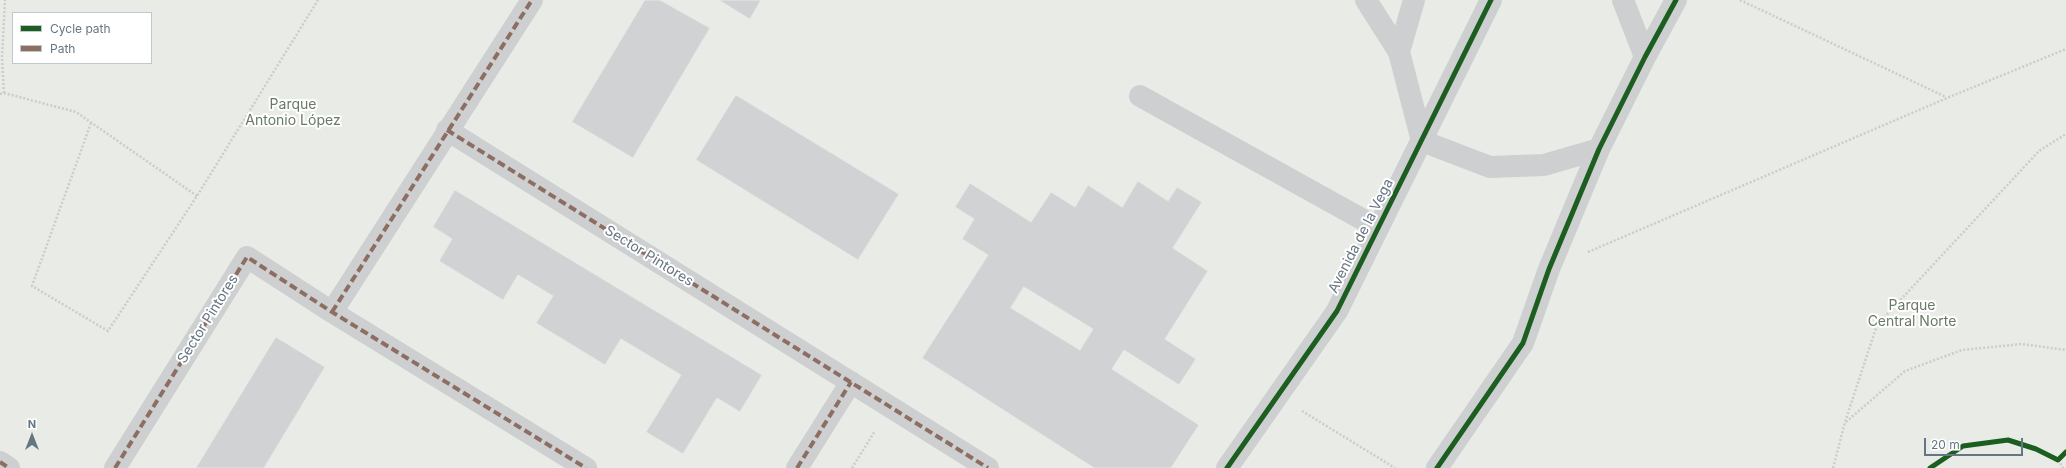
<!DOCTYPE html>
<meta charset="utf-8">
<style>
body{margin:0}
#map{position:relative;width:2066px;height:468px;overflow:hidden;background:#f9f9f9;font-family:Inter,sans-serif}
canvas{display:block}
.legend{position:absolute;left:12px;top:12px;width:140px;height:52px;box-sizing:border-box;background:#fff;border:1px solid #c1c8cd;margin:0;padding:5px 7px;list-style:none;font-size:12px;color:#657683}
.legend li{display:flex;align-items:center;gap:8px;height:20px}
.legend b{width:20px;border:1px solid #c1c8cd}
.north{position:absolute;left:12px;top:416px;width:40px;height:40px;-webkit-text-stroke:3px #fff;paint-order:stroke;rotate:0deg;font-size:11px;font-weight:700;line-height:16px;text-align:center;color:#657683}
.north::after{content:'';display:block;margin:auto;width:14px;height:18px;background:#657683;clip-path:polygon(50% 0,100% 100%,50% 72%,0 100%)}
.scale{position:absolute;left:1924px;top:438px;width:99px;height:18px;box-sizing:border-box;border:2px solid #657683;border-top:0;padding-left:5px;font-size:12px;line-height:14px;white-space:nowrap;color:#657683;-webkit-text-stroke:3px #fff;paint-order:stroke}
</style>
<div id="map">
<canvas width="2066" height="468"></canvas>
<ul class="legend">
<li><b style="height:5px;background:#1b5e20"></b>Cycle path</li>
<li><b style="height:5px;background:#8d6e63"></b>Path</li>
</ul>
<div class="north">N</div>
<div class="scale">20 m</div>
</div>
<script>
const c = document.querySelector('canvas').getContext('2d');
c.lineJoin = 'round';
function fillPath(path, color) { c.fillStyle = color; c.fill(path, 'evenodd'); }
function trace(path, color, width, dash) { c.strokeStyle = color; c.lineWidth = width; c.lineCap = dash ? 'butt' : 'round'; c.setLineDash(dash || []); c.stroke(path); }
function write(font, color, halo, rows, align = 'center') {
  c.font = font + ' Inter,sans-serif'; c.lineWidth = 4; c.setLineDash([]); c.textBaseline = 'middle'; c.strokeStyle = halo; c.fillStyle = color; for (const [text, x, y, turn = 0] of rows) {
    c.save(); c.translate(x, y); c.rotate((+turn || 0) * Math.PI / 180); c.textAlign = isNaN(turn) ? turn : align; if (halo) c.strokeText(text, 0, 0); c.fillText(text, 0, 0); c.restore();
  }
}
const green = new Path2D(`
 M0 0H2066V468H0ZM13 13H151V63H13Z`);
const building = new Path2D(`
 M645 0H660L710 28 633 158 572 122Z
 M719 0H761L750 19Z
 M736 95 899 194 858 260 696 160Z
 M1138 181 1168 201 1177 187 1202 202 1173 248 1208 271 1165 339 1196 359 1179 385 1124 350 1112 369 1199 425 1171 468H1094L922 358 988 255 962 239 974 219 955 207 970 183 1031 222 1051 192 1075 207 1088 185 1122 207ZM1024 287 1093 329 1080 350 1011 308Z
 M455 190 762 375 740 412 717 398 683 454 646 432 681 375 621 339 605 365 536 323 553 296 518 275 503 300 439 261 452 239 433 227Z
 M276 337 325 367 264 468H196Z`);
const path = new Path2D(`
 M1740 0 1946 97
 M4 93 2 58 5 0
 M0 94 4 93 76 112 197 196
 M91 123 32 286 108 331 197 196 318 0
 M1588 252 1947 98 2066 49
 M1302 411 1395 468
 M1846 422 1905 371 1962 350 2022 344 2066 350
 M2058 460 2063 468
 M852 468 875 431
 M1833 468 1845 422 1877 325 2039 151 2066 134
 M1930 468 1963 446 2008 440 2036 449 2058 460 2066 452`);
const minor = new Path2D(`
 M1366 0 1399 52
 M1414 0 1399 52 1422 141 1490 167 1544 165 1599 149
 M1623 0 1645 57
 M1140 96 1378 228
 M447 130 988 468
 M332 312 532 0
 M0 462 9 468
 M115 468 247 257 332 312 586 468
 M797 468 851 382
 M1227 468 1337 311 1491 0
 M1437 468 1523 343 1549 269 1599 149 1645 57 1676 0`);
const quiet = new Path2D(`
 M447 130 988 468
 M332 312 532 0
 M0 462 9 468
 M115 468 247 257 332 312 586 468
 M797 468 851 382`);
const cycleway = new Path2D(`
 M1227 468 1337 311 1491 0
 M1437 468 1523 343 1549 269 1599 149 1645 57 1676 0
 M1930 468 1963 446 2008 440 2036 449 2058 460 2066 452`);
const parkNames = [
 ["Parque",293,105],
 ["Antonio López",293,121],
 ["Parque",1912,306],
 ["Central Norte",1912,322]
];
const streetNames = [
 ["Avenida de la Vega",1361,236,-63],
 ["Sector Pintores",649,256,32],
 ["Sector Pintores",208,319,-58]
];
fillPath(green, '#e8ebe6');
fillPath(building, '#d0d2d3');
trace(building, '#e8e8e8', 1);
trace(path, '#cbcccd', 2.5, [2, 2]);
trace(minor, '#cecfd0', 22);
trace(quiet, '#8d6e63', 4, [8, 4]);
trace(cycleway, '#1b5e20', 5);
write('14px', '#687a64', '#fff', parkNames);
write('14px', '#657683', '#fff', streetNames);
</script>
